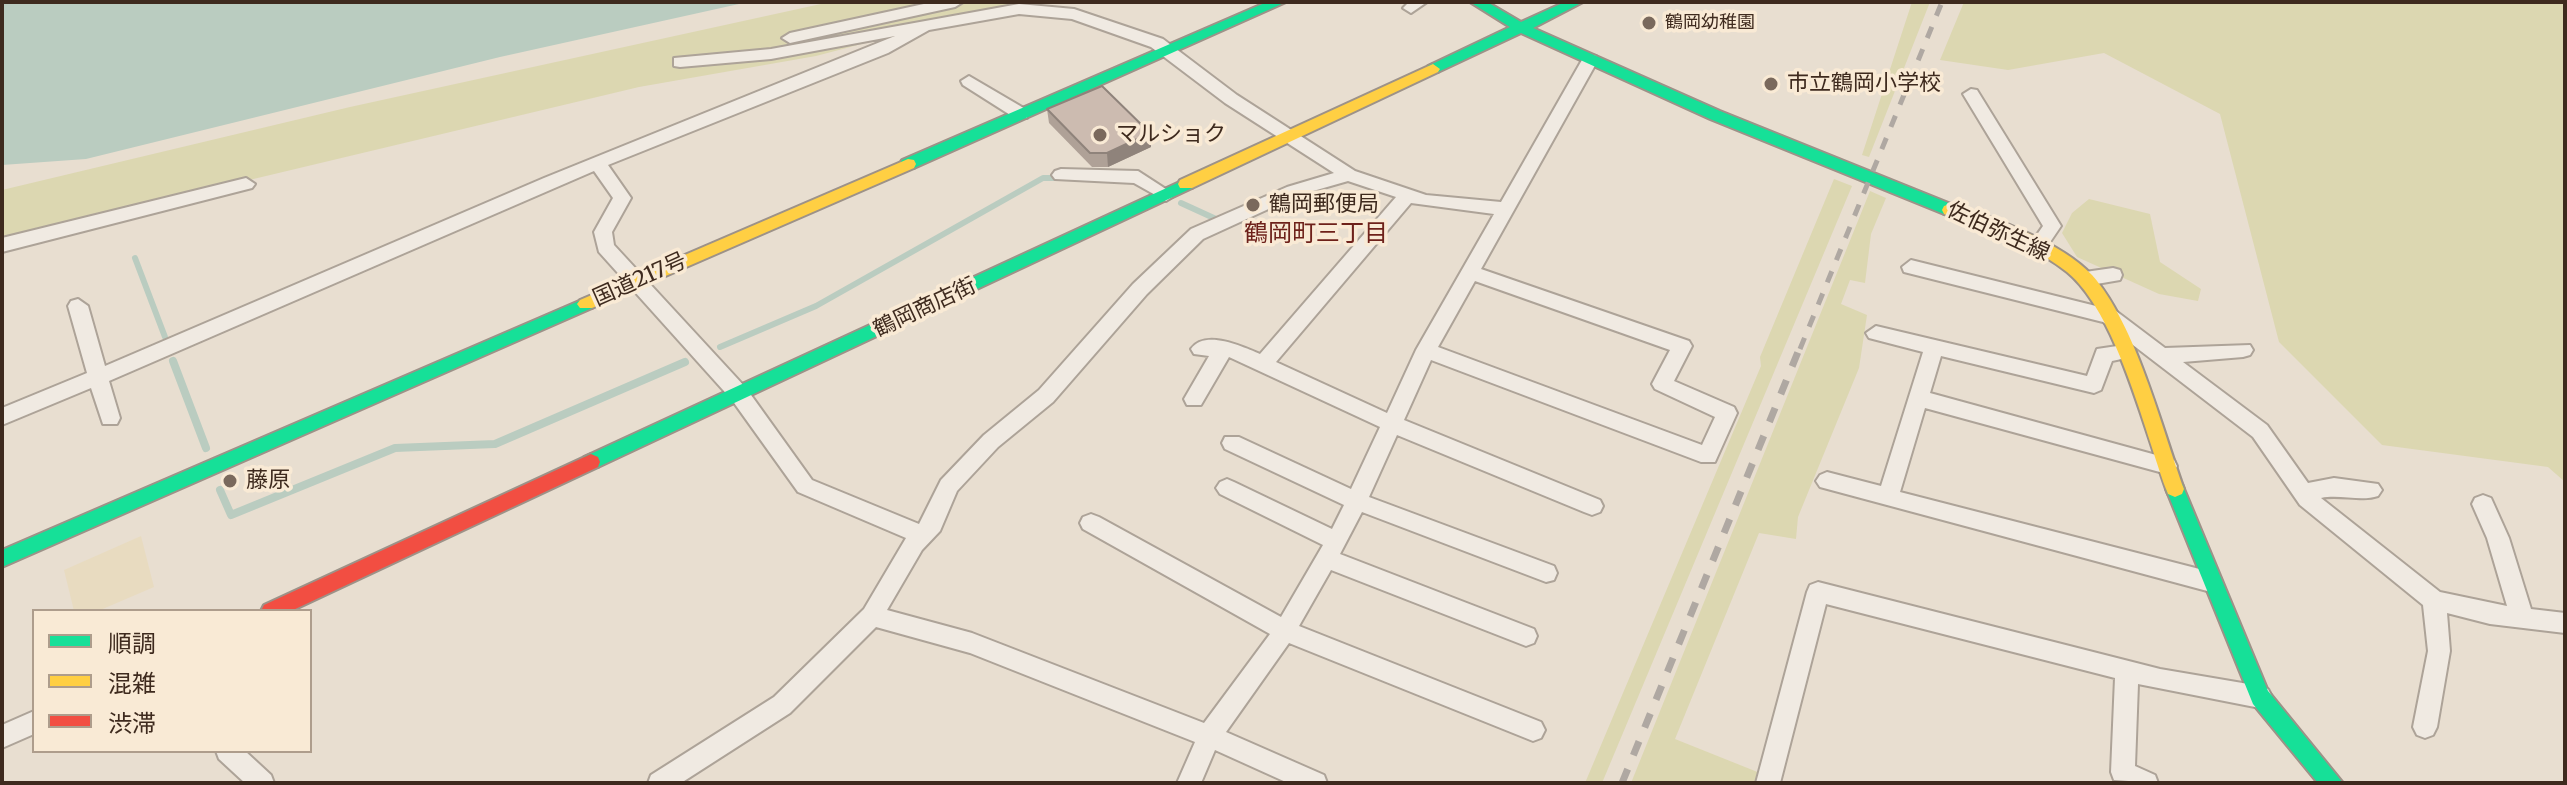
<!DOCTYPE html>
<meta charset="utf-8">
<style>
body{margin:0}
#map{position:relative;width:2567px;height:785px;overflow:hidden;background:#e8ded0;font-family:Merriweather,"Noto Sans JP",serif}
canvas{display:block}
.frame{position:absolute;inset:0;border:4px solid #3e2a1e;pointer-events:none}
.legend{position:absolute;left:32px;top:609px;width:280px;height:144px;box-sizing:border-box;background:#f9ead5;border:2px solid #ae9d8c;margin:0;padding:10px 14px;list-style:none;font-size:24px;color:#3e2a1e}
.legend li{display:flex;align-items:center;gap:16px;height:40px}
.legend b{width:40px;border:2px solid #ae9d8c}
</style>
<div id="map">
<canvas width="2567" height="785"></canvas>
<div class="frame"></div>
<ul class="legend">
<li><b style="height:10px;background:#16e098"></b>順調</li>
<li><b style="height:10px;background:#ffcf43"></b>混雑</li>
<li><b style="height:10px;background:#f24e42"></b>渋滞</li>
</ul>
</div>
<script>
const c = document.querySelector('canvas').getContext('2d');
c.lineJoin = 'round';
function fillPath(path, color) { c.fillStyle = color; c.fill(path, 'evenodd'); }
function trace(path, color, width, dash) { c.strokeStyle = color; c.lineWidth = width; c.lineCap = dash ? 'butt' : 'round'; c.setLineDash(dash || []); c.stroke(path); }
function write(font, color, halo, rows, align = 'center') {
  c.font = font + ' Merriweather,"Noto Sans JP",serif'; c.lineWidth = 7; c.setLineDash([]); c.textBaseline = 'middle'; c.strokeStyle = halo; c.fillStyle = color; for (const [text, x, y, turn = 0] of rows) {
    c.save(); c.translate(x, y); c.rotate((+turn || 0) * Math.PI / 180); c.textAlign = isNaN(turn) ? turn : align; if (halo) c.strokeText(text, 0, 0); c.fillText(text, 0, 0); c.restore();
  }
}
const farmland = new Path2D(`
 M141 536 154 587 98 611H74L64 570Z`);
const green = new Path2D(`
 M830 2H1021L816 56 639 87 2 239V190L350 107Z
 M1912 2H1930L1869 157 1862 155Z
 M1964 2H2565V482L2548 467 2382 445 2279 342 2220 114 2104 53 2008 70 1940 60Z
 M1834 179 1852 186 1602 783H1585L1761 366 1760 357Z
 M1870 191 1886 198 1871 234 1865 283 1850 280 1841 304 1867 315 1859 368 1798 517 1796 539 1759 533 1675 739 1760 773 1757 783H1631Z
 M2089 199 2150 214 2160 262 2201 289 2198 301 2159 294 2077 257 2062 233 2072 213Z`);
const water = new Path2D(`
 M2 2H748L500 57 86 159 2 165Z`);
const streamFar1 = new Path2D(`
 M1181 203 1216 219
 M135 258 165 337
 M720 347 816 306 1043 178H1064`);
const stream = new Path2D(`
 M173 361 206 448
 M220 490 231 515 395 448 495 444 685 362`);
const street = new Path2D(`
 M933 2H963L955 7 790 43 782 38 790 33Z
 M1409 2H1427L1411 13 1403 8Z
 M1019 4 1074 9 1163 39 1237 95 1355 171 1426 195 1501 202 1582 60 1590 55 1596 56 1598 60 1481 269 1689 341 1692 346 1674 381 1734 407 1737 413 1715 462H1701L1431 360 1404 420 1600 500 1603 506 1600 512 1592 515 1584 512 1397 435 1369 497 1554 566 1557 573 1554 580 1546 582 1362 512 1340 554 1534 629 1537 636 1534 643 1526 646 1331 570 1299 626 1541 722 1545 730 1541 738 1533 741 1289 643 1226 732 1324 775 1327 783H1288L1215 750 1201 783H1177L1195 742 970 653 876 627 790 713 681 783H648L651 775 774 697 864 609 906 538 798 492 732 400 599 252 594 232 613 198 594 171 109 381 120 418 117 424H103L91 388 2 425V408L87 373 68 306 71 301 78 299 88 306 105 366 544 178 895 36 771 59 680 67 674 66V58L771 49ZM1019 14 1072 19 1151 47 1225 103 1334 173 1287 187 1191 229 1133 284 1039 390 984 435 941 480 919 524 812 480 746 388 614 245 612 232 631 198 608 165 888 53 929 30ZM1348 181 1396 197 1260 354C1243 347 1205 329 1191 349L1194 354 1209 356 1184 399 1187 405H1201L1229 357 1380 427 1351 489 1239 437H1225L1222 443 1225 449 1344 505 1332 529 1234 482 1227 479 1220 482 1216 488 1220 494 1323 545 1281 617 1099 517 1091 514 1083 517 1080 523 1083 529 1270 634 1204 723 972 633 887 610 922 550 940 531 957 491 998 447 1053 402 1147 294 1203 239 1299 195ZM1411 203 1494 214 1416 350 1387 413 1276 362ZM1475 281 1670 350 1652 384 1655 389 1715 417 1702 445 1438 347Z
 M969 76 1027 110V118H1015L963 85 961 81Z
 M1971 89 1977 90 2061 226 2044 251 2038 253 2029 246 2043 226 1963 94Z
 M1061 169 1138 171 1175 195 1166 201 1134 183 1055 179 1052 175 1055 171Z
 M246 178 255 184 252 188 2 252V238Z
 M1911 260 2116 311 2165 348 2250 345 2253 350 2250 355 2243 357 2183 362 2267 425 2308 483 2334 478 2378 484 2382 490 2378 496C2361 502 2340 494 2321 498L2440 592 2507 606 2487 538 2472 504 2475 498 2483 495 2491 498 2509 538 2531 609 2565 613V633L2490 624 2447 613 2450 651 2437 727 2433 735 2425 738 2417 735 2413 727 2428 651 2423 605 2300 505 2253 437 2103 322 1904 272 1902 267Z
 M2113 268 2120 270 2122 275 2120 280 2085 286 2076 279 2085 272Z
 M1876 326 2087 376 2097 349 2124 345 2131 347 2134 352 2131 357 2112 361 2101 390 2094 393 1941 356 1930 393 2167 458 2174 460 2177 466 2174 472 2167 474 1925 408 1900 492 2211 572 2219 575 2222 582 2219 589 2211 592 1820 487 1816 481 1820 475 1827 472 1881 486 1923 352 1869 338 1866 333Z
 M1818 582 2160 669 2260 686 2268 689 2272 697 2268 705 2260 708 2138 684 2135 766 2155 775 2158 783 2114 780 2111 772 2115 678 1826 604 1780 783H1756L1807 592 1810 585Z
 M34 711V734L2 748V725Z
 M216 751H245L271 775 274 783H245L219 759Z`);
const fast = new Path2D(`
 M1267 2H1286L914 168H902L900 164 902 160Z
 M1470 2H1487L1521 22 1565 2H1583L1533 28 1720 111 1956 206 1958 210 1956 214H1944L1710 119 1521 33 1438 72H1428V66L1510 27Z
 M1186 179 1192 180 1194 184 1192 188 598 467H584L582 462 584 457Z
 M586 298 595 304 592 308 2 567V550Z
 M2175 481 2182 484 2184 489 2268 691 2343 783H2318L2253 704 2166 489 2168 484Z`);
const slow = new Path2D(`
 M1433 64 1440 69 1438 72 1192 188H1180L1178 184 1180 180Z
 M908 159 914 160 916 164 914 168 592 308H580L577 304 580 300Z
 M1950 204C1993 217 2061 242 2092 275 2136 325 2161 426 2184 489L2182 494 2175 497 2168 494 2166 489C2144 429 2116 312 2067 272 2032 244 1986 230 1944 214L1942 210 1944 206Z`);
const jam = new Path2D(`
 M591 454 598 457 600 462 598 467 291 611H261L264 605Z`);
const railFar1 = new Path2D(`
 M1800 349 1942 2`);
const rail = new Path2D(`
 M1622 783 1800 347`);
const wall = new Path2D(`
 M1047 109 1151 147 1108 167H1092L1049 123Z`);
const shadedWall = new Path2D(`
 M1150 133 1151 147 1108 167 1107 153Z`);
const building = new Path2D(`
 M1102 86 1150 133 1107 153H1090L1047 109Z`);
const markers = [
 [1649,23,8,"#7a695c"],
 [1771,84,8,"#7a695c"],
 [1100,135,8,"#7a695c"],
 [1253,205,8,"#7a695c"],
 [230,481,8,"#7a695c"]
];
const farPoinames = [
 ["鶴岡幼稚園",1665,23]
];
const poiNames = [
 ["市立鶴岡小学校",1787,84],
 ["マルショク",1116,135],
 ["鶴岡郵便局",1269,205],
 ["藤原",246,481]
];
const streetNames = [
 ["佐伯弥生線",1998,232,25],
 ["国道217号",640,280,-24],
 ["鶴岡商店街",925,308,-25]
];
const neighbourhoodNames = [
 ["鶴岡町三丁目",1316,234]
];
fillPath(farmland, '#e8dbc0');
fillPath(green, '#dcd7b1');
fillPath(water, '#baccc0');
trace(streamFar1, '#baccc0', 6);
trace(stream, '#baccc0', 8);
trace(street, '#ada398', 4);
trace(fast, '#9d9288', 4);
trace(slow, '#9d9288', 4);
trace(jam, '#9d9288', 4);
fillPath(street, '#f0eae2');
fillPath(fast, '#16e098');
fillPath(slow, '#ffcf43');
fillPath(jam, '#f24e42');
trace(railFar1, '#afa8a2', 5, [12, 12]);
trace(rail, '#afa8a2', 7, [15, 15]);
fillPath(wall, '#afa197');
fillPath(shadedWall, '#8f837b');
fillPath(building, '#ccbbb0');
trace(building, '#8f837b', 2);
for (const [x, y, r, color] of markers) { const dot = new Path2D(); dot.arc(x, y, r, 0, 2 * Math.PI); c.fillStyle = color; c.fill(dot); trace(dot, '#f9ead5', 3); }
write('18px', '#3e2a1e', '#f9ead5', farPoinames, 'left');
write('22px', '#3e2a1e', '#f9ead5', poiNames, 'left');
write('22px', '#3e2a1e', '#f9ead5', streetNames);
write('24px', '#6e211a', '#f9ead5', neighbourhoodNames);
</script>
